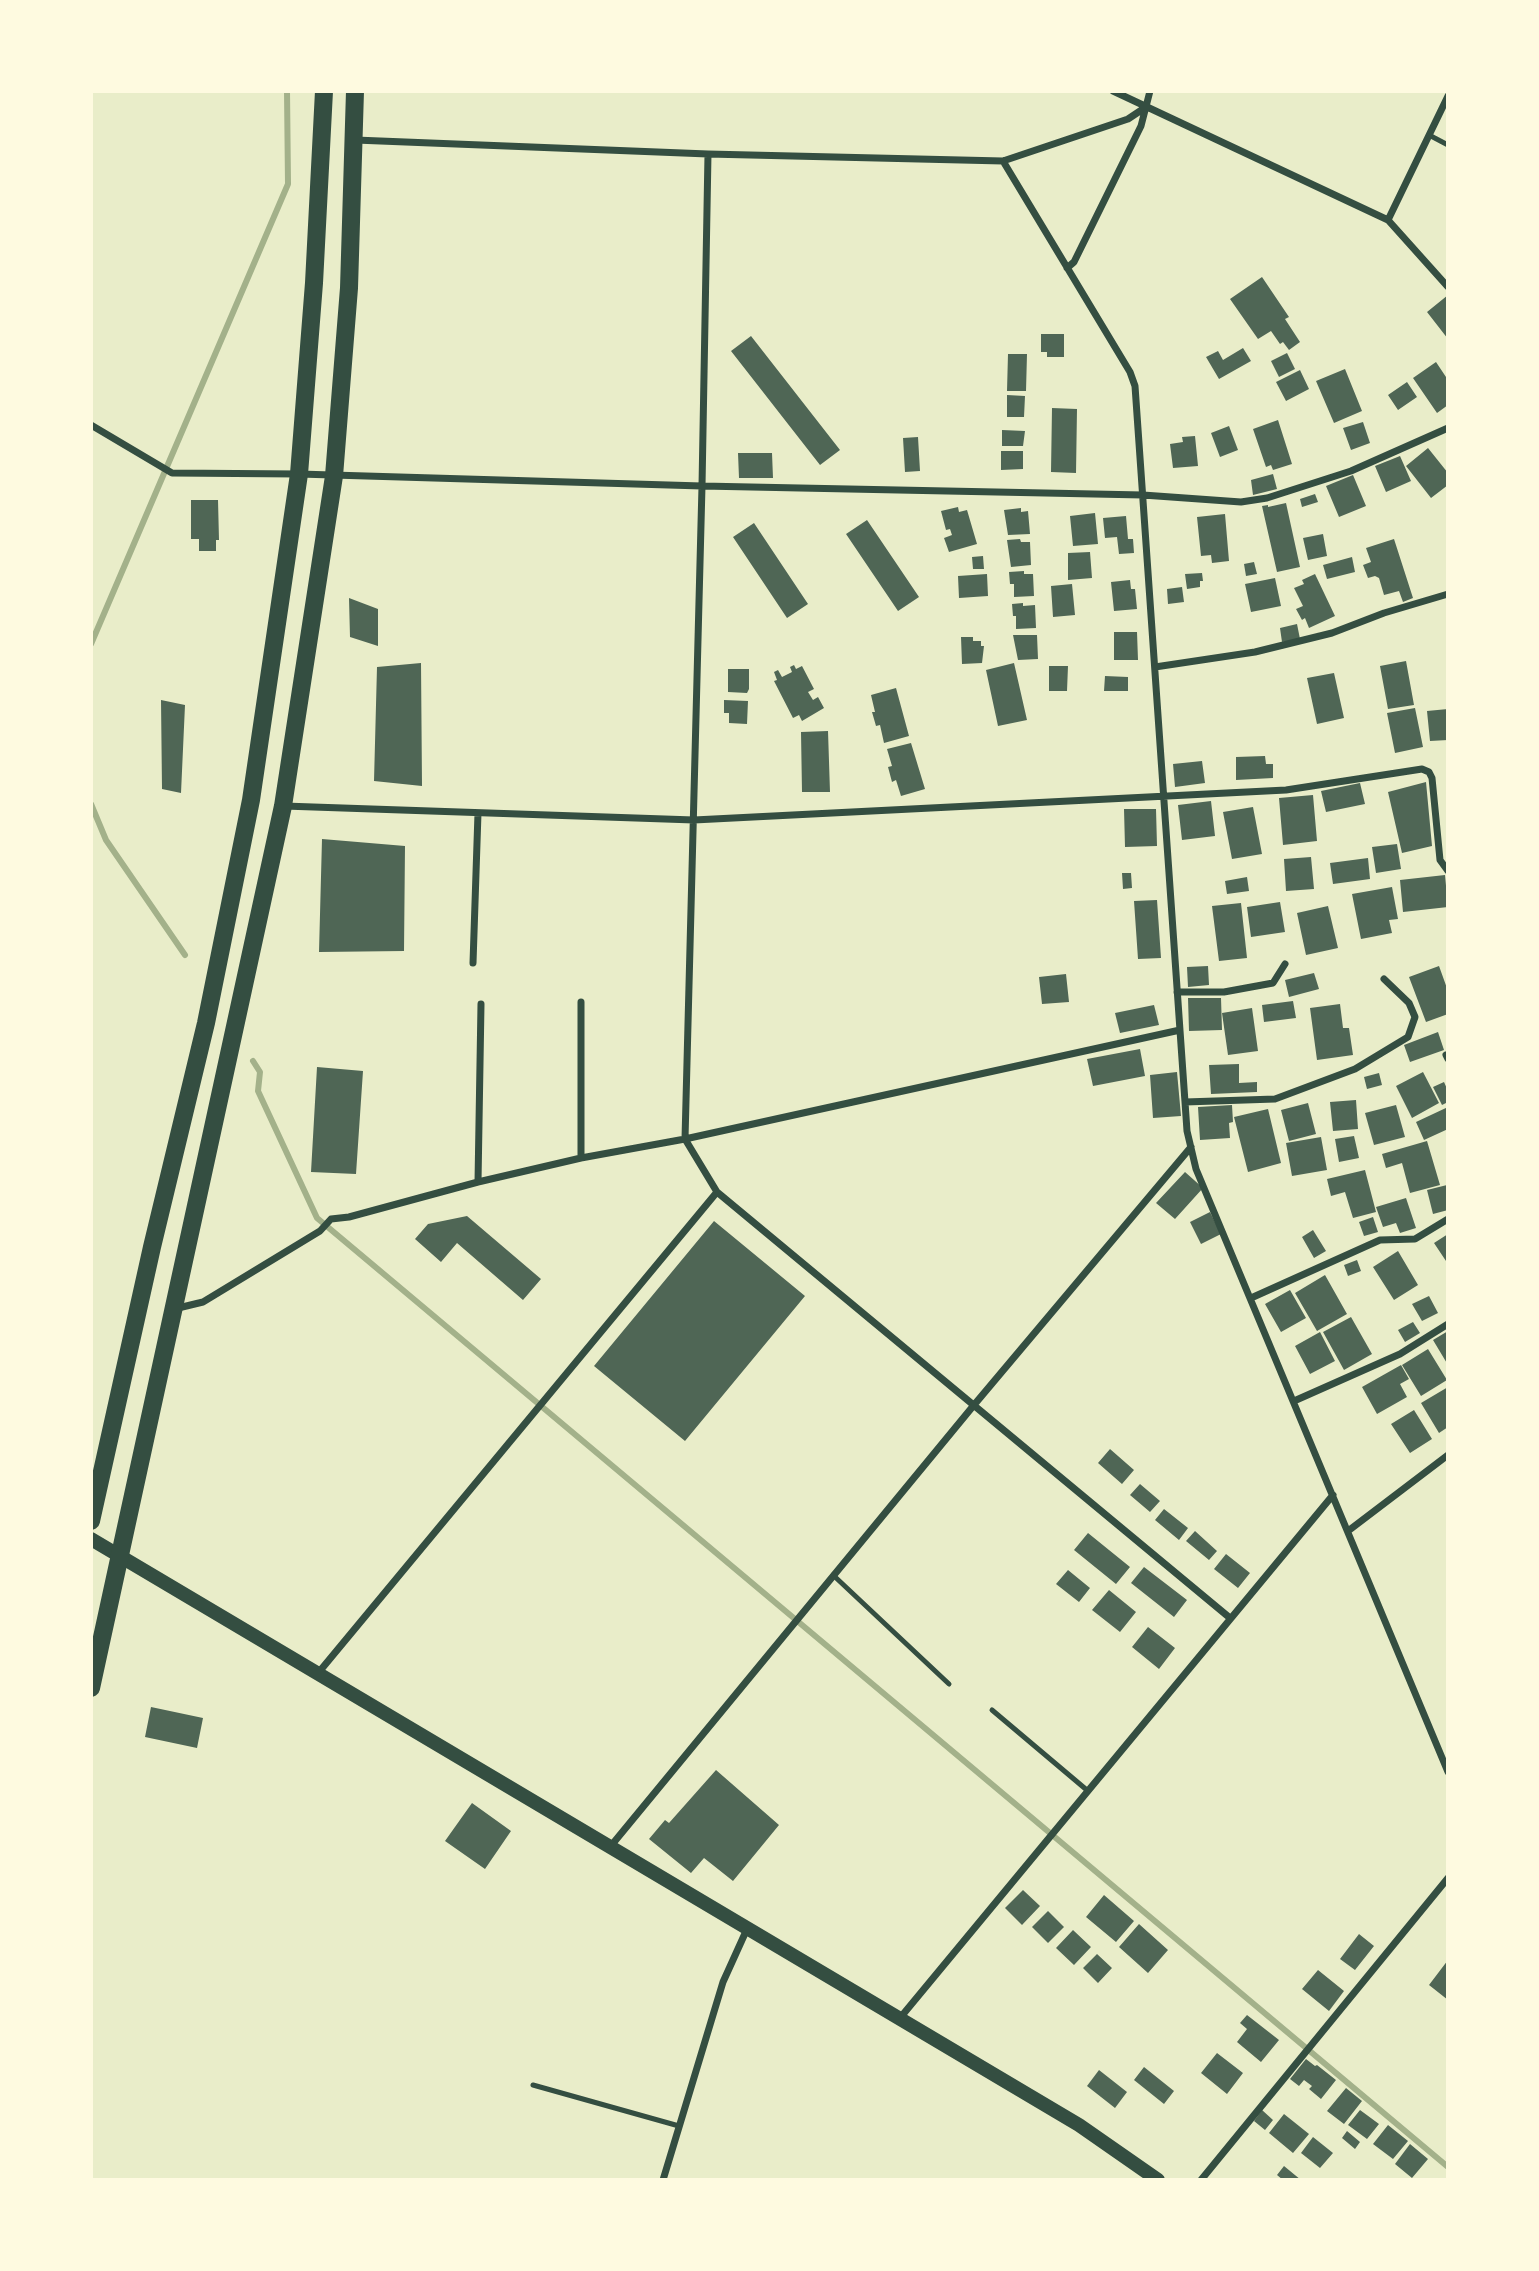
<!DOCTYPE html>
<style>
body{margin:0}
#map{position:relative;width:1539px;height:2271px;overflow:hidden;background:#e9edc9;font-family:Rubik,sans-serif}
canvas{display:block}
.frame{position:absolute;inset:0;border:93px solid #fefae0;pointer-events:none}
</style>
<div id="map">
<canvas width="1539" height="2271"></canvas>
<div class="frame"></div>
</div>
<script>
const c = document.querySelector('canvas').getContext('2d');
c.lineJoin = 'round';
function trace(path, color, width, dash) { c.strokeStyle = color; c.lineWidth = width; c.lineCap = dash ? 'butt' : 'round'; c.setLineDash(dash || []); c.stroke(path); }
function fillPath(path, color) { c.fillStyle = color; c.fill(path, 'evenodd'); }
const stream = new Path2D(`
 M91 644 288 184 287 91
 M91 804 106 840 185 955
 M253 1061 260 1072 258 1091 317 1218 1448 2167`);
const building = new Path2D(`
 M1262 277 1289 317 1285 319 1300 342 1289 350 1283 342 1280 344 1271 331 1258 339 1230 299Z
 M1448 295V339L1427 312Z
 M1041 334H1064V357H1047V352H1041Z
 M751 336 840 450 820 465 731 351Z
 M1243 348 1251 361 1219 379 1206 357 1218 351 1223 360Z
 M1287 353 1295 369 1279 377 1271 361Z
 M1008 354H1027L1026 391H1007Z
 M1436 362 1448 380V405L1437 413 1413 378Z
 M1345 369 1362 411 1334 423 1316 381Z
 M1300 370 1309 389 1286 401 1276 382Z
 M1407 382 1417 397 1398 410 1388 395Z
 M1007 395 1025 396 1024 417H1007Z
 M1052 408 1077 409 1076 473 1051 472Z
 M1278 420 1292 464 1273 470 1271 465 1266 467 1253 429Z
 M1363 422 1370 443 1351 450 1343 428Z
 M1229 426 1238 450 1220 457 1211 433Z
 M1002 430 1025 431 1023 446H1002Z
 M1195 436 1198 466 1173 468 1170 444 1183 442 1182 437Z
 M918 437 920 471 905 472 903 438Z
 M1428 448 1448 473V485L1431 498 1406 466Z
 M1001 451H1023V469L1001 470Z
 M738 453H772L773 478H739Z
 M1400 456 1411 481 1386 492 1375 466Z
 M1273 474 1277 489 1253 495 1251 480Z
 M1353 475 1366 506 1339 517 1326 486Z
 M1315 494 1318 502 1302 507 1300 499Z
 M191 500H218L219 540H216V551H199V539H191Z
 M1286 503 1300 567 1277 572 1262 506 1268 505V507Z
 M958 507 959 512 967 510 977 544 949 552 944 538 952 535 950 529 946 530 941 511Z
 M1021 508V512L1028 511 1030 534 1008 535 1004 510Z
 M1095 513 1098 544 1073 546 1070 516Z
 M1225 514 1229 561 1212 563 1211 555 1201 556 1197 517Z
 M1126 516 1128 539H1133L1134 553 1119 554 1117 537 1105 538 1103 518Z
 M867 520 919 597 898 611 846 534Z
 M754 523 808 604 787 618 733 537Z
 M1323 534 1327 556 1308 560 1303 538Z
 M1020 539 1021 542H1030L1031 565 1011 567 1007 540Z
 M1394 539 1413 598 1403 602 1399 591 1384 595 1379 578 1375 576 1368 578 1363 565 1371 562 1366 548Z
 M1090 552 1092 578 1068 580V553Z
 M983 556 984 569H973L972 557Z
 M1352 557 1355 572 1327 579 1323 565Z
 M1254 562 1257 574 1246 576 1244 564Z
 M1024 571V574H1033L1034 596 1014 597V584H1010L1009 572Z
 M1202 573 1203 581H1200V587L1187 589 1185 574Z
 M987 574 988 596 959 598 958 576Z
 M1315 574 1335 616 1309 628 1305 618 1302 620 1296 609 1303 606 1294 588 1304 584 1302 580Z
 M1275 578 1281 606 1251 612 1245 584Z
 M1130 580 1131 589H1135L1137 609 1114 611 1111 582Z
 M1072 584 1075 615 1053 617 1051 586Z
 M1182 587 1184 602 1168 604 1167 589Z
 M349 598 378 609V646L350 637Z
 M1023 603V606L1035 605 1036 628 1016 629V616H1013L1012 604Z
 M1297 624 1300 639 1282 642 1280 628Z
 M1114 632H1137L1138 660H1114Z
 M1013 635H1037L1038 659 1018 660Z
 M961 637H973V641H981V646H984L982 663 962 664Z
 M1406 661 1414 705 1388 709 1380 666Z
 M421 663 422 786 374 781 377 667Z
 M1014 663 1027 720 998 726 986 670Z
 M794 665 796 669 802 666 814 689 808 692 813 700 818 697 824 708 802 721 799 715 793 718 774 681 777 680 774 672 778 670 782 677 792 672 790 667Z
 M1049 666H1068L1067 691H1049Z
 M728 669H749V689L747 693 728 692Z
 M1334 673 1344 718 1317 724 1307 678Z
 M1105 676 1128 677V691H1104Z
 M896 688 909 736 884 743 880 725 876 726 872 712H875L871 695Z
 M161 700 185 705 181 793 162 789Z
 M724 700 748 701 747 724 729 723V713H724Z
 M1415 708 1423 747 1395 753 1387 713Z
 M1448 709V740L1430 741 1427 711Z
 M828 731 830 792H802L801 732Z
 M911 743 925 789 901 796 896 780 892 782 888 767 892 766 887 749Z
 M1265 756 1266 764H1273V778L1236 780V757Z
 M1202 761 1205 783 1175 787 1173 764Z
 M1426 782 1432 846 1402 853 1388 792Z
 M1360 783 1365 804 1326 812 1321 791Z
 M1313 795 1317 841 1283 845 1279 798Z
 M1211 801 1215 836 1182 840 1178 805Z
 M1253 807 1262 854 1232 859 1223 812Z
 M1124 809H1156L1157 846 1125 847Z
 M322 839 405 846 404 951 319 952Z
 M1397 844 1401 869 1376 873 1372 847Z
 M1311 857 1314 889 1286 891 1284 859Z
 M1368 858 1370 879 1333 884 1330 863Z
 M1122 873H1131L1132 888 1123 889Z
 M1445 875 1448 907 1403 912 1400 880Z
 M1247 877 1249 891 1227 894 1225 881Z
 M1392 887 1398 919 1389 920 1392 933 1361 939 1352 894Z
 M1157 900 1161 958 1138 959 1134 901Z
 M1280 902 1285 932 1251 937 1247 907Z
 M1241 903 1247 958 1219 961 1212 906Z
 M1328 906 1338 948 1306 955 1297 913Z
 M1208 966 1209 985 1188 987 1187 967Z
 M1439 966 1448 991V1014L1426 1022 1409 977Z
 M1314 973 1319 989 1289 997 1285 980Z
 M1066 974 1069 1002 1042 1004 1039 977Z
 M1188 998H1221L1222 1030 1189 1031Z
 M1293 1001 1296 1018 1264 1022 1262 1005Z
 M1340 1004 1343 1028H1349L1353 1055 1317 1060 1310 1008Z
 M1154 1005 1159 1025 1120 1033 1115 1013Z
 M1252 1008 1258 1051 1228 1055 1222 1013Z
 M1438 1032 1444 1050 1410 1062 1404 1045Z
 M1140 1049 1145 1076 1093 1086 1087 1059Z
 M1239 1064V1083L1257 1082V1092L1211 1094 1209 1065Z
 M317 1067 363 1071 356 1174 311 1172Z
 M1177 1072 1181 1116 1153 1118 1150 1075Z
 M1423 1072 1439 1103 1412 1118 1396 1086Z
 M1379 1073 1382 1085 1367 1089 1364 1077Z
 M1444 1082 1448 1091V1102L1442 1105 1433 1087Z
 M1356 1100 1358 1129 1333 1131 1330 1102Z
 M1308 1103 1316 1134 1289 1141 1281 1110Z
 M1232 1105 1233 1122 1229 1123 1230 1138 1200 1140 1198 1107Z
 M1396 1105 1405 1137 1374 1145 1365 1113Z
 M1448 1107V1129L1424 1140 1416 1122Z
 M1268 1109 1281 1163 1248 1172 1234 1117Z
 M1354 1136 1359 1158 1339 1162 1335 1139Z
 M1321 1137 1327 1170 1292 1176 1286 1143Z
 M1427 1141 1440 1185 1410 1193 1402 1163 1386 1168 1382 1154Z
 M1365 1170 1376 1212 1353 1218 1345 1192 1331 1196 1327 1179Z
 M1185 1172 1203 1188 1175 1219 1156 1203Z
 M1447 1185 1448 1210 1433 1214 1427 1190Z
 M1406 1198 1416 1228 1400 1233 1396 1223 1383 1227 1376 1207Z
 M1210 1212 1221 1234 1201 1244 1190 1222Z
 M467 1216 541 1279 523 1300 457 1243 441 1262 415 1239 428 1224Z
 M1373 1217 1378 1232 1364 1236 1359 1222Z
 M714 1221 805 1296 685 1441 594 1366Z
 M1313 1230 1326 1251 1314 1258 1302 1237Z
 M1448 1234V1264L1434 1243Z
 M1398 1251 1418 1285 1394 1300 1373 1267Z
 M1357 1260 1361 1271 1348 1276 1344 1265Z
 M1325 1275 1347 1314 1317 1331 1295 1293Z
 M1290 1290 1306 1318 1281 1332 1265 1304Z
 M1429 1296 1438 1313 1422 1321 1412 1304Z
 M1351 1317 1372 1354 1344 1370 1323 1332Z
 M1413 1322 1420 1333 1405 1342 1398 1330Z
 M1448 1331V1365L1433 1340Z
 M1320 1332 1335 1361 1310 1374 1295 1346Z
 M1428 1349 1447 1380 1421 1396 1402 1365Z
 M1401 1365 1409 1379 1400 1384 1407 1397 1377 1414 1362 1387Z
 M1448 1387V1427L1439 1433 1421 1403Z
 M1414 1410 1432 1439 1410 1453 1391 1424Z
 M1110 1449 1134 1470 1122 1484 1098 1463Z
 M1140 1484 1160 1501 1150 1512 1130 1495Z
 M1164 1509 1188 1528 1179 1540 1155 1520Z
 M1195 1531 1217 1551 1209 1560 1186 1541Z
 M1088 1533 1130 1567 1116 1584 1074 1550Z
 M1226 1554 1250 1573 1238 1588 1214 1569Z
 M1144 1567 1187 1600 1174 1617 1131 1583Z
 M1068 1570 1090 1588 1079 1602 1056 1584Z
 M1109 1590 1136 1612 1120 1632 1092 1610Z
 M1148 1627 1175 1648 1159 1669 1132 1647Z
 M151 1707 203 1718 197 1748 145 1737Z
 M716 1770 779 1825 733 1881 704 1858 691 1873 649 1839 665 1820 669 1823Z
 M472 1803 511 1831 485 1869 445 1841Z
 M1023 1890 1040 1906 1022 1925 1005 1908Z
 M1104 1895 1134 1921 1116 1942 1086 1917Z
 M1048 1911 1064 1927 1048 1943 1032 1927Z
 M1139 1924 1168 1950 1148 1973 1119 1947Z
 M1073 1930 1091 1947 1074 1965 1056 1948Z
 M1359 1934 1374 1946 1355 1970 1340 1959Z
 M1097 1954 1112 1968 1098 1983 1083 1968Z
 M1448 1960V2000L1429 1985Z
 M1318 1970 1344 1991 1329 2011 1302 1989Z
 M1247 2015 1279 2040 1261 2062 1237 2042 1247 2029 1240 2023Z
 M1217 2053 1243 2073 1227 2094 1201 2073Z
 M1306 2059 1315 2066 1317 2065 1336 2080 1321 2099 1309 2089 1312 2086 1304 2080 1299 2086 1290 2079Z
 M1144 2067 1174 2091 1164 2104 1134 2080Z
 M1099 2070 1127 2092 1115 2108 1087 2086Z
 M1346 2088 1362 2101 1344 2124 1327 2111Z
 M1262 2110 1273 2120 1265 2130 1254 2121Z
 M1360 2110 1379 2124 1367 2139 1348 2125Z
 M1284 2114 1309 2134 1293 2153 1269 2133Z
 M1388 2125 1408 2141 1393 2159 1373 2144Z
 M1347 2131 1360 2142 1355 2149 1342 2138Z
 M1313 2137 1333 2153 1320 2168 1301 2153Z
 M1410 2144 1428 2159 1412 2178 1395 2164Z
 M1284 2166 1301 2180H1283L1277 2175Z`);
const service = new Path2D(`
 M1429 135 1448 145
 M833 1575 949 1684
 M992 1710 1088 1791
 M533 2085 679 2126`);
const minor = new Path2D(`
 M1113 91 1388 220 1448 287
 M355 140 708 154 1003 161 1128 119 1146 107
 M708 154 702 486 685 1139 717 1192 1230 1618
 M1003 161 1130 372 1135 386 1185 1102 1187 1131 1196 1169 1448 1772
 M1388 220 1448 96
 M1067 268 1074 262 1141 126 1150 91
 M91 425 172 473 299 474 702 486 1143 495 1241 502 1267 498 1351 471 1448 428
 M1155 667 1255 652 1332 633 1384 613 1448 594
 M284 806 694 820 1286 790 1422 769 1429 772 1432 778 1440 860 1448 871
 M473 963 478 813
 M1177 992H1224L1273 983 1285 964
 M1446 1055 1448 1059
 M1185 1102 1275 1099 1355 1069 1408 1037 1415 1017 1409 1003 1384 979
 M581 1158V1002
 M478 1182 481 1004
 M1251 1298 1380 1240 1415 1239 1448 1219
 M174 1309 203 1302 320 1231 331 1219 349 1217 478 1182 581 1158 685 1139 1180 1030
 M1294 1401 1400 1354 1448 1324
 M1348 1531 1448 1455
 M319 1672 717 1192
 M610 1847 974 1405 1191 1147
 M900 2018 1333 1495
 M663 2180 723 1982 747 1929
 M1201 2180 1448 1878`);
const secondary = new Path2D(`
 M91 1539 1079 2125 1158 2180`);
const trunk = new Path2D(`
 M91 1521 152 1247 206 1023 251 800 299 474 314 283 324 91
 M91 1688 283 806 334 476 349 288 355 91`);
trace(stream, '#a3b18a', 6);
fillPath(building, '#4f6655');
trace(service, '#344e41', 5);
trace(minor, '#344e41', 7);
trace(secondary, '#344e41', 14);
trace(trunk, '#344e41', 18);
</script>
